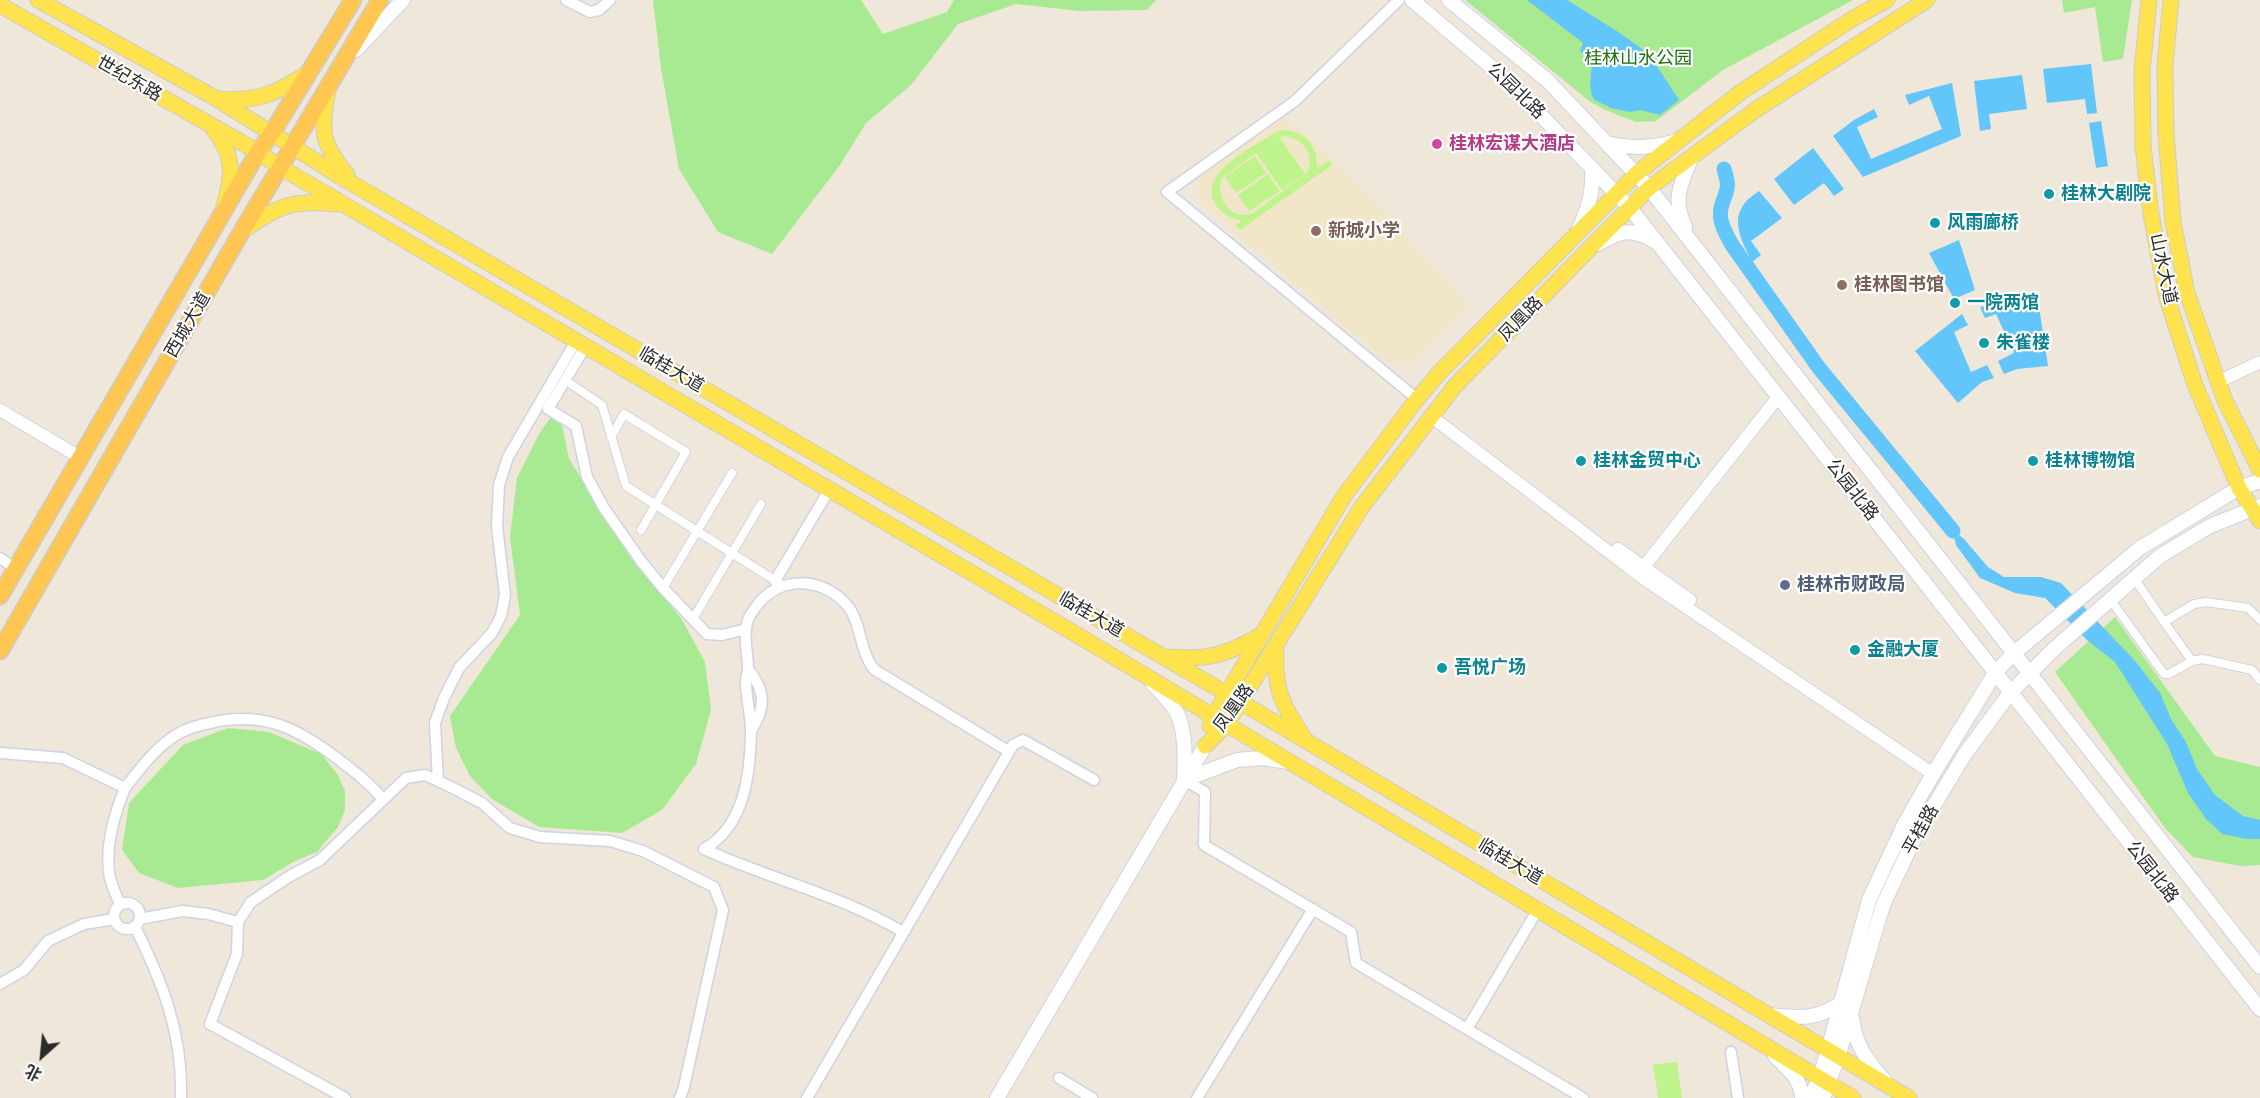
<!DOCTYPE html>
<meta charset="utf-8">
<style>
body{margin:0}
#map{position:relative;width:2260px;height:1098px;overflow:hidden;background:#eee7da;font-family:Rubik,"Noto Sans SC",sans-serif}
canvas{display:block}
.north{position:absolute;left:12px;top:1026px;width:60px;height:60px;-webkit-text-stroke:4px #fff;paint-order:stroke;rotate:207deg;font-size:16px;font-weight:700;line-height:24px;text-align:center;color:#2a2a2a}
.north::after{content:'';display:block;margin:auto;width:21px;height:27px;background:#2a2a2a;clip-path:polygon(50% 0,100% 100%,50% 72%,0 100%)}
</style>
<div id="map">
<canvas width="2260" height="1098"></canvas>
<div class="north">北</div>
</div>
<script>
const c = document.querySelector('canvas').getContext('2d');
c.lineJoin = 'round';
function fillPath(path, color) { c.fillStyle = color; c.fill(path, 'evenodd'); }
function trace(path, color, width, dash) { c.strokeStyle = color; c.lineWidth = width; c.lineCap = dash ? 'butt' : 'round'; c.setLineDash(dash || []); c.stroke(path); }
function write(font, color, halo, rows, align = 'center') {
  c.font = font + ' Rubik,"Noto Sans SC",sans-serif'; c.lineWidth = 4.5; c.setLineDash([]); c.textBaseline = 'middle'; c.strokeStyle = halo; c.fillStyle = color; for (const [text, x, y, turn = 0] of rows) {
    c.save(); c.translate(x, y); c.rotate((+turn || 0) * Math.PI / 180); c.textAlign = isNaN(turn) ? turn : align; if (halo) c.strokeText(text, 0, 0); c.fillText(text, 0, 0); c.restore();
  }
}
const education = new Path2D(`
 M1287 116 1356 182 1468 305 1414 363 1386 361 1199 202 1200 176Z`);
const green = new Path2D(`
 M653 0H861L883 34 947 12 954 0H1156L1147 10 1080 11 1016 4 958 24 912 84 866 123 840 165 772 254 718 232 679 169 661 68Z
 M1465 0H1853L1723 70 1656 121 1636 122 1603 109 1588 100Z
 M2062 0H2132L2123 59 2103 62 2095 7 2064 13Z
 M551 417 562 425 569 459 643 572 681 618 705 662 711 710 696 764 662 810 622 833 539 827 492 799 470 776 456 748 450 716 520 615 510 537 517 478 539 434Z
 M2115 617 2215 756 2260 767V865L2240 866 2193 857 2165 828 2055 672Z
 M228 728 269 732 321 754 338 775 345 791V810L338 827 317 852 293 862 263 880 178 888 139 873 122 850 129 803 183 745Z`);
const pitch = new Path2D(`
 M1284 130C1307 132 1317 146 1317 168L1329 160 1332 165 1240 230 1236 225 1242 221C1231 219 1221 213 1215 203 1198 172 1255 146 1276 132ZM1283 136C1303 138 1316 154 1307 173L1253 213C1231 222 1216 199 1221 179L1256 153 1282 190 1305 174 1280 138 1268 145Z
 M1255 156 1266 173 1236 193 1225 177Z
 M1268 174 1280 191 1249 211 1238 195Z
 M1677 1062 1682 1098H1658L1653 1065Z`);
const water = new Path2D(`
 M1527 0H1567L1620 33 1642 49 1658 68 1679 100 1660 115 1641 110 1629 112 1611 108 1595 100 1592 96 1590 85 1592 63 1580 51 1583 43Z
 M2091 64 2097 113 2087 114 2085 99 2047 103 2043 69Z
 M2022 75 2027 109 1989 114 1991 129 1980 131 1974 81Z
 M1952 83 1961 136 1863 177 1833 136 1854 120 1874 109 1878 117 1857 127 1871 159 1942 129 1929 96 1909 105 1905 95Z
 M2101 121 2108 166 2096 168 2089 123Z
 M1813 148 1844 189 1834 196 1824 183 1794 205 1774 179Z
 M1759 191 1782 218 1751 241 1761 255 1752 262C1744 245 1730 222 1744 204 1747 199 1754 195 1759 191Z
 M1959 240 1975 290 1954 299 1929 253Z
 M2038 300 2048 366 2017 369 2004 374 1998 361 2014 353 1996 314 1985 318 1980 307Z
 M1962 314 1968 325 1954 332 1971 372 1987 365 1994 378 1982 382 1958 403 1915 351Z
 M1953 531 1963 538 1988 567 2004 577H2041L2061 583 2136 662 2160 693 2171 719 2186 742 2197 769 2215 795 2243 816 2260 820V839H2247L2222 834 2206 819 2188 793 2167 744 2115 662 2088 641 2045 598 2015 593 1980 578 1956 545Z`);
const river = new Path2D(`
 M1724 169C1731 192 1726 188 1721 208 1718 221 1726 234 1732 245L1819 368 1953 531`);
const pedestrian = new Path2D(`
 M565 380 602 405 626 486 779 583
 M611 437 624 414 686 452 641 530
 M2134 578 2164 622 2194 604 2206 602 2248 608 2260 620
 M663 588 732 473
 M2110 599 2164 674H2169L2192 661 2203 659 2252 670 2260 680
 M693 619 761 504
 M2164 622 2192 661`);
const minor = new Path2D(`
 M566 0 590 12 599 10 610 0
 M1399 0 1295 101 1167 192 1417 399
 M585 347 548 409 576 426 587 477 604 508 641 561 663 588 707 634 722 635 746 629
 M0 558 16 569
 M775 581 829 490
 M748 669C766 691 766 707 751 731
 M0 753 63 758 125 788C114 815 104 848 110 878 112 887 117 896 120 905
 M1184 780 1205 792 1204 845 1351 932 1356 963 1583 1098
 M438 781 435 723 444 698 459 668 492 633 501 616 505 595 497 526 499 485 508 457 576 341
 M125 788C139 770 156 747 176 735 186 729 199 725 210 723 263 711 296 727 338 759 355 772 368 782 382 798
 M704 849C745 826 750 774 751 732 751 715 746 698 746 682 746 677 748 673 748 668 748 654 743 637 747 623 748 617 752 612 756 607 777 576 821 576 846 604 862 621 859 653 875 670L1008 751
 M704 849C769 879 841 895 903 932
 M114 916a13 13 0 1 1 26 0a13 13 0 1 1-26 0Z
 M140 919 182 911 208 914 238 922
 M135 927C163 983 183 1035 181 1098
 M0 984 24 970 48 941 84 924 114 919
 M1467 1029 1537 911
 M1731 1052 1738 1098
 M1059 1078 1092 1098
 M345 1098 210 1024 237 954 238 922 251 902 290 876 320 860 406 778 425 775 449 786 482 803 510 828 540 837 610 841 643 851 714 887 723 910 684 1087 680 1098
 M807 1098 1013 745 1023 740 1094 780
 M1197 1098 1313 909`);
const tertiary = new Path2D(`
 M2218 382 2260 362
 M0 410 81 458
 M1432 417 1643 578 1933 774
 M1618 549 1690 600
 M1638 574 1779 396`);
const secondary = new Path2D(`
 M1412 0 1509 82 1630 208 2260 1009
 M1449 0 1548 81 1649 188 2260 967
 M356 50 403 0
 M1607 143C1632 149 1652 148 1677 141
 M1685 227C1672 199 1681 183 1692 156
 M1579 229C1589 206 1593 194 1592 168
 M1598 244C1620 231 1631 227 1654 241
 M1153 684C1161 693 1171 702 1177 713 1186 732 1185 759 1184 780L1237 760 1262 758 1289 762
 M1769 1015C1799 1018 1816 1020 1841 1003
 M1852 1018C1855 1045 1868 1062 1885 1081
 M1775 1056C1788 1069 1801 1078 1802 1098
 M997 1098 1205 746
 M1810 1098 1819 1079 1828 1050 1869 900 1905 823 1933 774 1995 673 2013 654 2140 548 2239 488 2260 481
 M1823 1098 1838 1057 1883 905 1916 835 1965 754 2010 693 2055 648 2160 556 2210 526 2260 506`);
const primary = new Path2D(`
 M38 0 217 99 341 177 1227 694 1909 1098
 M2149 0 2142 71 2143 146 2151 214 2166 295 2195 385 2239 488 2260 521
 M2171 0 2165 65 2166 134 2173 222 2187 293 2225 401 2260 470
 M0 5 258 152 280 167 1067 629 1853 1098
 M328 90C321 130 320 142 347 175
 M219 99C259 102 275 94 308 73
 M214 130C235 158 233 174 224 206
 M242 231C280 206 290 199 336 204
 M1276 647C1274 689 1281 703 1304 738
 M1167 657C1209 660 1224 656 1261 635
 M1210 726 1213 717 1344 496 1417 399 1440 372 1636 174 1741 92 1852 19 1887 0
 M1205 746 1226 725 1361 508 1455 386 1649 188 1757 109 1927 0`);
const trunk = new Path2D(`
 M0 596 258 152 272 133 353 0
 M0 651 242 231 380 0`);
const markers = [
 [1437,144,6,"#d1479c"],
 [2049,194,6,"#0f9aa8"],
 [1935,223,6,"#0f9aa8"],
 [1316,231,6,"#8d6e63"],
 [1842,285,6,"#8d6e63"],
 [1955,303,6,"#0f9aa8"],
 [1984,343,6,"#0f9aa8"],
 [1581,461,6,"#0f9aa8"],
 [2033,461,6,"#0f9aa8"],
 [1785,585,6,"#5c6f8a"],
 [1855,650,6,"#0f9aa8"],
 [1442,668,6,"#0f9aa8"]
];
const parkNames = [
 ["桂林山水公园",1638,59]
];
const streetNames = [
 ["世纪东路",129,79,30],
 ["公园北路",1516,91,44],
 ["山水大道",2163,269,78],
 ["凤凰路",1521,319,-46],
 ["西城大道",188,325,-60],
 ["临桂大道",671,370,30],
 ["公园北路",1852,490,52],
 ["临桂大道",1091,615,30],
 ["凤凰路",1234,708,-54],
 ["平桂路",1921,830,-61],
 ["临桂大道",1510,862,31],
 ["公园北路",2152,872,52]
];
const hotelNames = [
 ["桂林宏谋大酒店",1449,144]
];
const cultureNames = [
 ["桂林大剧院",2061,194],
 ["风雨廊桥",1947,223],
 ["一院两馆",1967,303],
 ["朱雀楼",1996,343],
 ["桂林金贸中心",1593,461],
 ["桂林博物馆",2045,461],
 ["金融大厦",1867,650],
 ["吾悦广场",1454,668]
];
const educationNames = [
 ["新城小学",1328,231],
 ["桂林图书馆",1854,285]
];
const serviceNames = [
 ["桂林市财政局",1797,585]
];
fillPath(education, '#f1e7c8');
fillPath(green, '#a8ea91');
fillPath(pitch, '#bff38b');
fillPath(water, '#62c6fb');
trace(river, '#62c6fb', 15);
trace(pedestrian, '#cfd2e5', 10);
trace(minor, '#cfd2e5', 13);
trace(tertiary, '#cfd2e5', 14);
trace(secondary, '#cfd2e5', 16);
trace(primary, '#ccc', 17);
trace(trunk, '#ccc', 19);
trace(pedestrian, '#fff', 8);
trace(minor, '#fff', 10);
trace(tertiary, '#fff', 12);
trace(secondary, '#fff', 14);
trace(primary, '#ffe34e', 15);
trace(trunk, '#ffc751', 16);
for (const [x, y, r, color] of markers) { const dot = new Path2D(); dot.arc(x, y, r, 0, 2 * Math.PI); c.fillStyle = color; c.fill(dot); trace(dot, '#fff', 2); }
write('18px', '#1e6f12', '#fff', parkNames);
write('18px', '#2a2a2a', '#fff', streetNames);
write('bold 18px', '#b23c85', '#fff', hotelNames, 'left');
write('bold 18px', '#0d838f', '#fff', cultureNames, 'left');
write('bold 18px', '#785e54', '#fff', educationNames, 'left');
write('bold 18px', '#4e5e75', '#fff', serviceNames, 'left');
</script>
